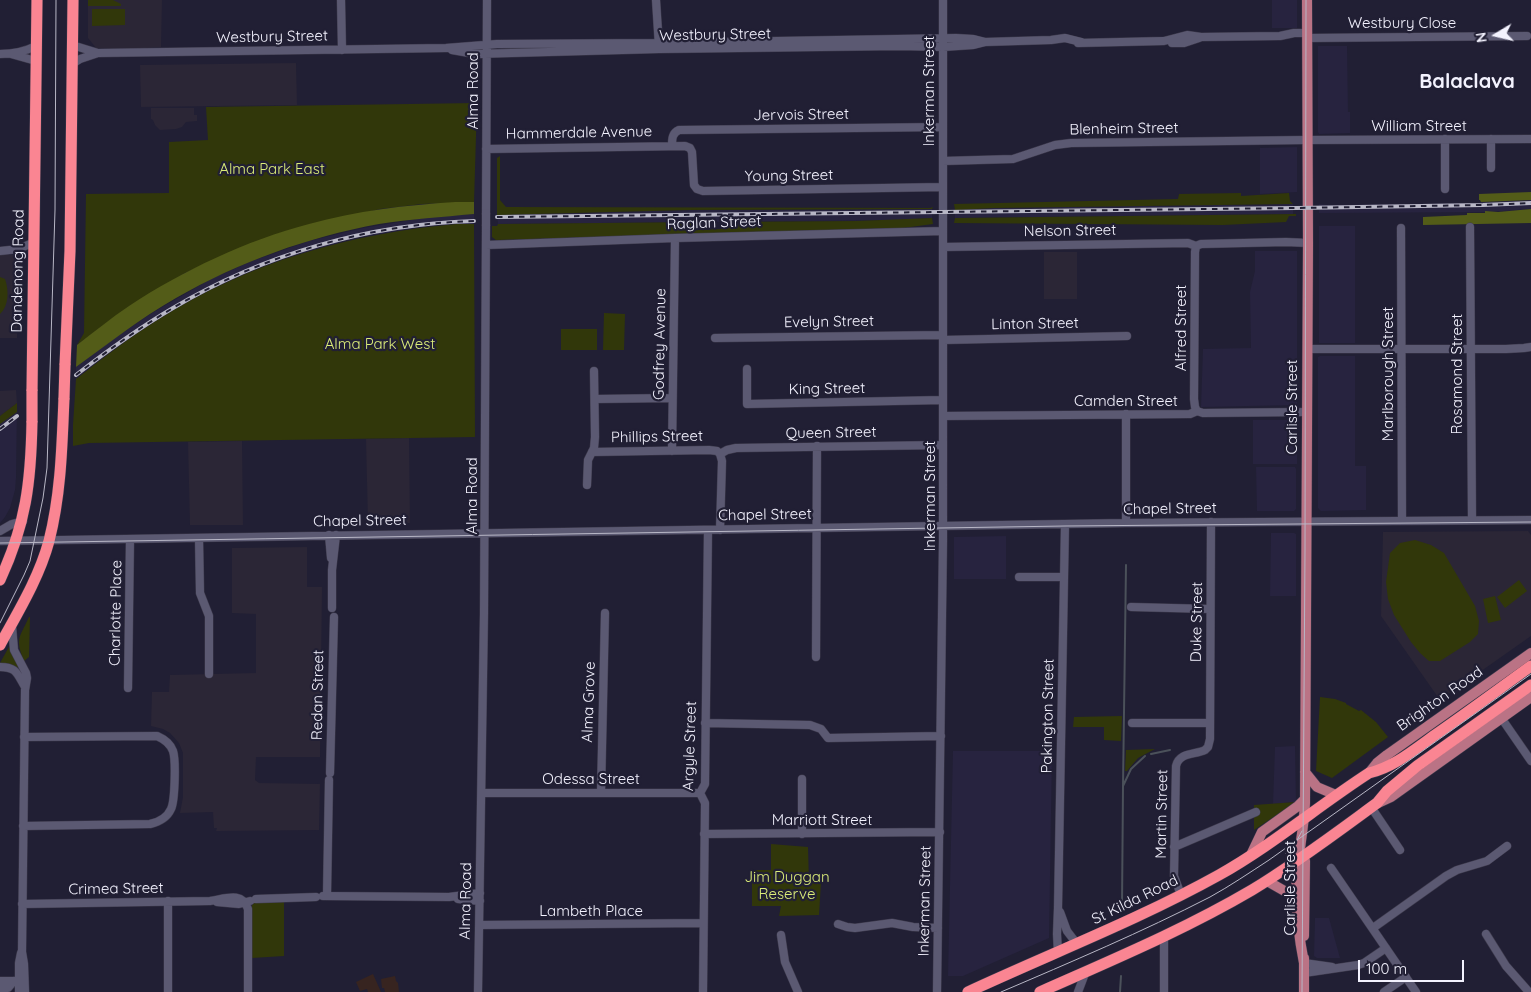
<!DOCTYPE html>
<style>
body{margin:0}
#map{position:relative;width:1531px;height:992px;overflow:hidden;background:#211f34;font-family:Quicksand,sans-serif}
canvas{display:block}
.north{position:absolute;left:1471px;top:10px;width:50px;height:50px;-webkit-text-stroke:4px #211f34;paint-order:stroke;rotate:261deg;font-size:14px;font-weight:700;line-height:20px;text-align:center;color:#f3f2fe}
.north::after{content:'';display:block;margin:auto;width:18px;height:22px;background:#f3f2fe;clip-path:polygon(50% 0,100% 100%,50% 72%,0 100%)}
.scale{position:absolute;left:1358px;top:960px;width:106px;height:22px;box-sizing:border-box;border:2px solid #f3f2fe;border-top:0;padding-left:6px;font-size:15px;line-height:18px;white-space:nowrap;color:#f3f2fe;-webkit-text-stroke:4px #211f34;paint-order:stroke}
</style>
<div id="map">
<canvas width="1531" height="992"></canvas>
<div class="north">N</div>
<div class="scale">100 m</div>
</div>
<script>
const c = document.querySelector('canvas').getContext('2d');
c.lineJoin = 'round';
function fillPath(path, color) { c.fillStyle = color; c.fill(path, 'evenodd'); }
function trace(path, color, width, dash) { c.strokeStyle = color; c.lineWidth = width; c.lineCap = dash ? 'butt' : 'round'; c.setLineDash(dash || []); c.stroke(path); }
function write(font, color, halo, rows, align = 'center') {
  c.font = font + ' Quicksand,sans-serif'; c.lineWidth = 4.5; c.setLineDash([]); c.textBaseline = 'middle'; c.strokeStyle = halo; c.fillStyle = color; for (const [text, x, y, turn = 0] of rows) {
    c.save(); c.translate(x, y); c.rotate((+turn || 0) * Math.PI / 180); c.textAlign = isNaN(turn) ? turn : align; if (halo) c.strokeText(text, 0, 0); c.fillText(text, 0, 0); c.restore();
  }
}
const built = new Path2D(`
 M1272 0H1297V28H1272Z
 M1318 46H1347L1348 112H1350V133L1319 134 1318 132Z
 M1297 147V192L1260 194V148Z
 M1531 200V209L1489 212 1319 213V204L1328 205 1480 203 1481 202Z
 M1293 204V214H1290L955 218V210L994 208Z
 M922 209H932V218L900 220 498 224 497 215 552 213 690 210Z
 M474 214V224L427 226 355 238 293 256 258 268 193 299 159 319 112 351 76 379V367L110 341 152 313 211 279 252 261 309 241 363 228 429 217Z
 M1319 226H1355V343H1319Z
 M1255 251H1297V405L1201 407 1203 349 1251 348 1250 292 1255 271Z
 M1320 356H1355V466H1366V510L1321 511 1318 508V357Z
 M17 403 16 478 15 490 10 508 5 517 0 523V416Z
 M1253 420H1295L1297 422V464H1253Z
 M1256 467H1295L1296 469V509L1294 511H1257Z
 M1271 533H1294L1296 534V596H1270Z
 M1006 536V579H954V537Z
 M1295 746 1296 802 1273 804 1275 747Z
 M953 751H1052L1049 938 963 976H948Z
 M1315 918H1329L1340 958H1317L1314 956Z`);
const industrial = new Path2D(`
 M373 974 381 992H368L367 989 360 991 356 982Z
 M395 976 396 981 398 983 399 992H385L384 988H382L381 979Z`);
const education = new Path2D(`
 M88 0H162L161 47 130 49 96 48 88 38Z
 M296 63 297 105 141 107 140 65Z
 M151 108H194V115H197V121L186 122 182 127 176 129 160 130 155 125 153 120 151 119Z
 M1044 252H1077V299H1044Z
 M0 255H18L17 338H0Z
 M16 390 17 403 0 416V391Z
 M409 438 410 523 368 524 366 439Z
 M242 441 243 525H190L188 442Z
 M1528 531 1531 535V636L1440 700 1381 616 1383 532Z
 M307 547V587H322L320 757H256L255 780 259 783 320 784 319 830 216 831 217 828H214L213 812 180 813 183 797V753L179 743 170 733 163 729 151 726 152 692H169L170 675 256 673V614L232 613V548Z`);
const green = new Path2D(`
 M88 0H113L121 4V6H88Z
 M92 9H125V25L92 26Z
 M477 103 474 202 422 204 380 209 278 234 245 246 185 273 128 307 77 345 84 333 86 194 169 193V142L208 140 206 107Z
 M500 156V200L506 207 930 208 933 207 932 209 690 210 497 215V158Z
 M1241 193V196L1289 193 1290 201 1293 204 994 208 955 210 954 204 1178 199 1179 194Z
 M1296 214V216H1289L1286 222 1223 225 954 223 955 218Z
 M932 218 933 224 903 228 496 240 492 237V226H497L498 224 701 222V224H696L697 230 721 229V222L856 221Z
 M457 224H474L475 437 89 443 73 446V425L76 379C103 358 130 337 159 319 249 262 351 233 457 224Z
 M0 277 5 279C9 290 9 306 0 314Z
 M604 313 625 314 624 350H603Z
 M561 329H597V350H561Z
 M17 403V412L0 424V416Z
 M1415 540 1431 545 1444 553 1475 606 1479 621 1478 634 1470 642 1440 661H1429L1420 653 1411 642 1394 615 1388 599 1386 582 1390 553 1400 543Z
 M1519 580 1527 591 1505 608 1497 597Z
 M1495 596 1501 620 1488 623 1483 599Z
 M29 617H30L29 657 24 661C15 638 19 639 29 617Z
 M10 645 21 665 17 668 10 664 0 663Z
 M1320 697 1335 699 1346 703V704L1359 711 1361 710 1376 722 1388 737 1332 778 1316 771Z
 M1122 716 1121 741 1104 740V727H1073L1074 717Z
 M1155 749 1138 758 1127 771H1125L1126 750Z
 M1296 802 1254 830V805Z
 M771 844 808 847 809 882H821L819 915 779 916 781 906H752V870H771Z
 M284 901V956L252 958V905L255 902Z`);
const forest = new Path2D(`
 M1531 192V200L1481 202 1480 200H1479V194Z
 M455 202H474V214C442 217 411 219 379 224 308 237 239 262 176 298 141 318 109 343 76 367L77 345C94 332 111 318 129 306 182 271 247 240 309 224 356 211 406 205 455 202Z
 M1531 209V223L1423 225V217L1467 215V213H1485V211L1498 212Z`);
const stream = new Path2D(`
 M1151 754 1170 750
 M1123 786 1126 565
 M1122 906 1123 786 1131 769 1145 756
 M1120 992 1121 976`);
const minor = new Path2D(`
 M341 0 342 50
 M656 0 659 47
 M1308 38 1527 36
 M1078 43 1164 41 1187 35 1201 37 1280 36 1294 33H1308
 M1172 43H1184L1199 38
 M72 45 98 53
 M452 50 475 54 659 49 900 46 943 47 973 45 985 42 1051 40 1065 38 1081 42
 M0 54C13 54 24 52 36 46
 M11 54 36 61
 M72 64 80 59 98 53 446 48 497 44 659 43 956 38 973 39 985 42
 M1491 139V168
 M672 146C672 139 672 133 679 130L943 127
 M486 149 685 146 690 148 692 152 694 185 697 189 703 191 943 187
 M943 161 1013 159 1055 145 1071 143 1306 140 1531 139
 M1445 189V139
 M486 213 487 0
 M1470 227 1472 520
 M1401 228 1402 521
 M486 245 675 238 943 231
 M943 247 1188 243 1196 246
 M0 251 19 249 34 242
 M715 338 943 335
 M943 340 1127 336
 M1308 349H1506L1524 348 1531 347
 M747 369V404L943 400
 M595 399 672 398
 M1197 411 1195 407 1194 399 1195 252 1196 246 1201 244 1286 242 1308 243
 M1126 414V523
 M943 416 1190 414 1197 411 1203 413 1307 412
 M672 451 675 238
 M592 452 709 450 717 451 720 454
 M720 454 727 450 736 448 943 445
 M587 485 588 460 594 448 595 437 594 371
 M720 530 722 461 720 454
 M0 531 12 524 23 521
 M329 535 331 558
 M199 538 200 593 209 616V674
 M0 541 1126 523 1531 520
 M1019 577H1064
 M1131 607 1210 609
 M332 608V570L336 535
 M12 626 14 650 26 673 27 678 25 690 22 952 24 964 25 992
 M816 657 817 446
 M0 667C17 667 17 674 25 687
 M128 688 130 539
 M1502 719 1531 761
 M705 723 810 725 821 729 828 738 941 736
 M1132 723H1210
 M330 773 334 617
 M802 779V834
 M601 792 605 613
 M482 793H700
 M1371 807 1400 850
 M23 826 150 824C159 822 167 818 171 809 175 801 176 760 173 751 170 743 164 739 157 736L24 737
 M704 834 940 832
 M1174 847 1256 812
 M1331 868 1416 992
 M327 895 329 780
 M1181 895 1174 876 1176 766C1179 752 1195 755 1205 750L1208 747 1210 739 1211 522
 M323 896 449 897 480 893
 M256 899 316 897
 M458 899 480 901
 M217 902 239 904 250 901
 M22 904 210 901C225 899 242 891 248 909V992
 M1060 912 1067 931 1077 944
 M838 924 847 927 855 928 892 923 913 927 938 928
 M480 925 703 923
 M1373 928 1446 876 1457 870 1487 861 1507 846
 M1486 934 1506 966 1529 992
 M781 935 785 962 798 992
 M1058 953 1057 934 1058 908 1065 524
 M1304 963 1332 967
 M1304 973 1358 965 1364 963 1386 948
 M0 981H19
 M0 988H8L14 981
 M19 992V963L21 953
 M168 992V901
 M478 992 484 613 486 226
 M703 992 705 803 700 793 705 784 708 530
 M937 992 943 540V0
 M1078 992 1086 971
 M1164 992V936
 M1384 992 1406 977`);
const major = new Path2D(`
 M1305 772 1317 787 1336 795
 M1369 773 1377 763 1387 755 1531 653
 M1378 803 1391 797 1531 697
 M1251 855 1262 832 1298 806 1305 799
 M1267 881 1288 893 1297 903
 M1304 936 1305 861
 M1304 963C1298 933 1295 904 1297 873 1299 850 1304 827 1305 803L1308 243 1307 0
 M1304 992V958`);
const highway = new Path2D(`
 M65 365 70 251 73 0
 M32 391 37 0
 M0 580C26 524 31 482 32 421
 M0 645C18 612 39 578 49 541 61 494 62 446 64 398
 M968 992C1052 953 1138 920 1219 875 1271 846 1318 806 1369 773 1394 767 1414 750 1435 735 1467 713 1499 689 1531 666
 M1040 992C1112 960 1184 930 1252 890 1295 864 1336 833 1377 803L1387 791 1417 766 1531 685`);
const tram = new Path2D(`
 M0 543 1065 526 1531 522
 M0 623 24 575 30 561 43 498 47 468 55 210 56 0
 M1286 853 1295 844 1302 831
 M1001 992C1071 962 1142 932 1210 897 1230 886 1249 873 1269 860L1531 674
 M1302 992 1305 550 1306 0`);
const rail = new Path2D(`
 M497 217 1297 208 1483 205 1531 203
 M76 375C107 351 139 328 173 308 264 254 369 224 474 221
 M0 429 17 416`);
const minorBridge = new Path2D(`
 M486 226V213`);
const highwayBridge = new Path2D(`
 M64 398 65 365
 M32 421V391`);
const streetNames = [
 ["Westbury Close",1402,23],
 ["Westbury Street",715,35,-1],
 ["Westbury Street",272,37,-1],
 ["Alma Road",473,91,-90],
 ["Inkerman Street",929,91,-90],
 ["Jervois Street",801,115,-1],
 ["William Street",1419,126],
 ["Blenheim Street",1124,129,-1],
 ["Hammerdale Avenue",579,133,-1],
 ["Young Street",789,176,-1],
 ["Raglan Street",714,223,-2],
 ["Nelson Street",1070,231,-1],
 ["Dandenong Road",18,271,-89],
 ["Evelyn Street",829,322,-1],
 ["Linton Street",1035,324,-1],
 ["Alfred Street",1181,328,-90],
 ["Godfrey Avenue",660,344,-89],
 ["Marlborough Street",1388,374,-90],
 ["Rosamond Street",1457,374,-90],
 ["King Street",827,389,-1],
 ["Camden Street",1126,401],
 ["Carlisle Street",1292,407,-90],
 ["Queen Street",831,433,-1],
 ["Phillips Street",657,437,-1],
 ["Alma Road",472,496,-90],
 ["Inkerman Street",930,496,-90],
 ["Chapel Street",1170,509,-1],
 ["Chapel Street",765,515,-1],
 ["Chapel Street",360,521,-1],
 ["Charlotte Place",116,613,-89],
 ["Duke Street",1197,622,-89],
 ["Redan Street",318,695,-89],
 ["Brighton Road",1440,699,-35],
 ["Alma Grove",589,702,-88],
 ["Pakington Street",1048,716,-89],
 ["Argyle Street",690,746,-88],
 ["Odessa Street",591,779],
 ["Martin Street",1162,814,-89],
 ["Marriott Street",822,820],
 ["Carlisle Street",1290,888,-90],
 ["Crimea Street",116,889,-1],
 ["St Kilda Road",1135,900,-26],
 ["Alma Road",466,901,-89],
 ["Inkerman Street",925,901,-89],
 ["Lambeth Place",591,911]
];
const parkNames = [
 ["Alma Park East",272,169],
 ["Alma Park West",380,344],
 ["Jim Duggan",787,877],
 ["Reserve",787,894]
];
const districtNames = [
 ["Balaclava",1467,82]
];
fillPath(built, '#27233f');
fillPath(industrial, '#372420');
fillPath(education, '#2b2636');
fillPath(green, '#31370a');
fillPath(forest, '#535c18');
trace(stream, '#4b515a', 2);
trace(minor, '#3e3b4d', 9);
trace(major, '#3e3b4d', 11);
trace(highway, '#3e3b4d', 12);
trace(minor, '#5b5972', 8);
trace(major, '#ba7385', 10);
trace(highway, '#fa8592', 11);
trace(tram, '#b8b7c6', 1);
trace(rail, '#b8b7c6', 4);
trace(rail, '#211f34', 2, [5.5]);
trace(minorBridge, '#3e3b4d', 9, []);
trace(highwayBridge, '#3e3b4d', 12, []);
trace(minorBridge, '#5b5972', 8);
trace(highwayBridge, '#fa8592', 11);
write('15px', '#f3f2fe', '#211f34', streetNames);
write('15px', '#dced79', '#211f34', parkNames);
write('bold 20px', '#f3f2fe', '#211f34', districtNames);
</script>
